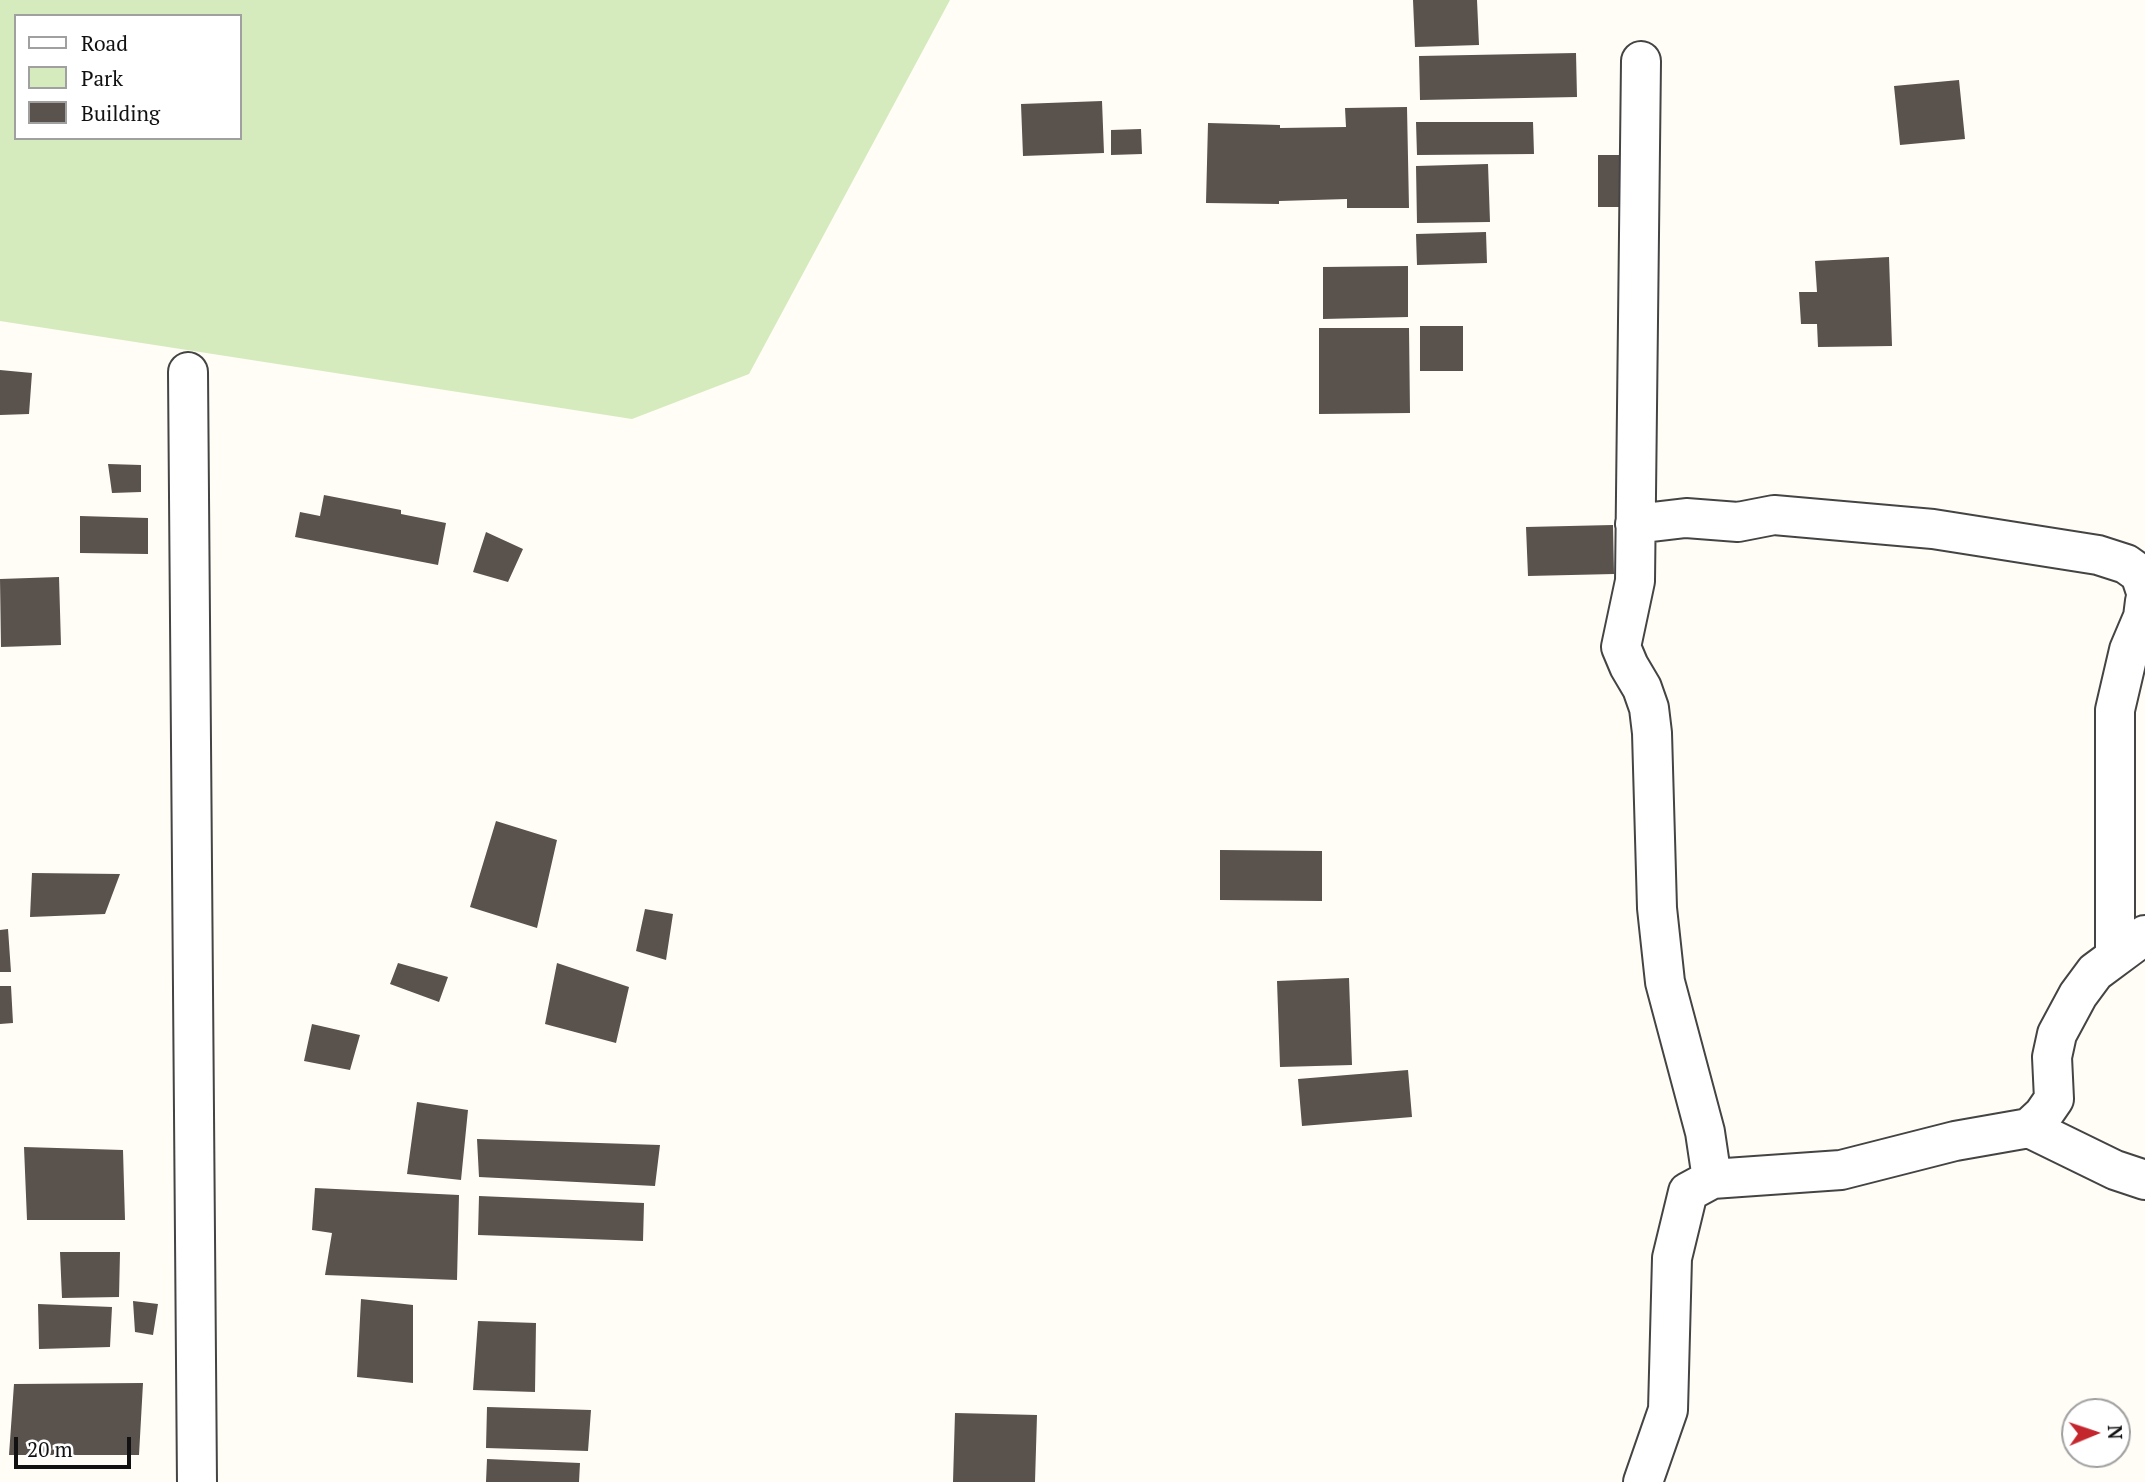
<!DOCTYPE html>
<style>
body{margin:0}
#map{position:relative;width:2145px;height:1482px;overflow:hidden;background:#fffdf5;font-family:"PT Serif",serif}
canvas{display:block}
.legend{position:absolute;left:14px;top:14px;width:228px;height:126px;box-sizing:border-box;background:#fff;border:2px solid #a0a0a0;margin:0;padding:9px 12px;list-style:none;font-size:21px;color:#111}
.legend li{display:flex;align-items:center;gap:14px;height:35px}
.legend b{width:35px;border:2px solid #a0a0a0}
.north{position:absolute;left:2061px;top:1398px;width:70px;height:70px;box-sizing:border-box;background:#fff;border:2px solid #a0a0a0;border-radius:50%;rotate:88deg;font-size:19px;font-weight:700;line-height:28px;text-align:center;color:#111}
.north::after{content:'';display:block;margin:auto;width:24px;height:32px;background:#c4262e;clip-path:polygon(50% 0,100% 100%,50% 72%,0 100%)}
.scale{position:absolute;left:14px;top:1437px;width:117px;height:32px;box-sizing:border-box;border:4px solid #111;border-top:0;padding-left:9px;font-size:21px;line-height:24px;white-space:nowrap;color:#111;-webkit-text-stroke:5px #fff;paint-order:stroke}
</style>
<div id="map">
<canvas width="2145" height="1482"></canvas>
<ul class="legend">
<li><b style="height:9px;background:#fff"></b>Road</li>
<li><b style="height:19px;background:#d5ebbd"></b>Park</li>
<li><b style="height:19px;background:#5a524d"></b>Building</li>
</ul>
<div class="north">N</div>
<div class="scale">20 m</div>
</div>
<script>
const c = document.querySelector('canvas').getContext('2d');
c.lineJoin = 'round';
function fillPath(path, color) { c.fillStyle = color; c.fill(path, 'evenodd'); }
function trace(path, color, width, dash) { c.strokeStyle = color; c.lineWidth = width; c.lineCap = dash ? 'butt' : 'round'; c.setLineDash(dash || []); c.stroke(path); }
const green = new Path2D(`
 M0 0H950L749 374 632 419 0 321ZM16 16H240V138H16Z`);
const building = new Path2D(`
 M1413 0H1477L1479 45 1415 47Z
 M1576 53 1577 97 1420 100 1419 56Z
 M1959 80 1965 139 1900 145 1894 86Z
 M1102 101 1104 153 1023 156 1021 104Z
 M1407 107 1409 208H1347V199L1279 201V204L1206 203 1208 123 1280 125V128L1346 127 1345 108Z
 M1416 122H1533L1534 154 1417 155Z
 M1141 129 1142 154 1111 155V130Z
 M1598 155H1633V207H1598Z
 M1488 164 1490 222 1417 223 1416 166Z
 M1486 232 1487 263 1417 265 1416 234Z
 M1889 257 1892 346 1818 347 1817 324H1801L1799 292H1817L1815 261Z
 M1408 266V317L1323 319V267Z
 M1420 326H1463V371H1420Z
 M1319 328H1409L1410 413 1319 414Z
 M0 370 32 373 29 414 0 415Z
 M108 464 141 465V492L112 493Z
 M324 495 401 510V514L446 523 438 565 295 537 300 512 320 516Z
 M80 516 148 518V554L80 553Z
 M1613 525 1614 574 1528 576 1526 527Z
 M486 532 523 549 508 582 473 572Z
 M59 577 61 645 1 647 0 579Z
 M496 821 557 840 537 928 470 907Z
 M1220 850 1322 851V901L1220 900Z
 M32 873 120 874 105 914 30 917Z
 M645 909 673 914 666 960 636 951Z
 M8 929 11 972H0V930Z
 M398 963 448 977 439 1002 390 984Z
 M557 963 629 987 616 1043 545 1024Z
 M1349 978 1352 1065 1280 1067 1277 981Z
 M0 986H11L13 1023 0 1024Z
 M312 1024 360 1035 350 1070 304 1061Z
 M1408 1070 1412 1117 1302 1126 1298 1079Z
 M417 1102 468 1110 461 1180 407 1174Z
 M477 1139 660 1145 655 1186 479 1177Z
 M24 1147 123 1150 125 1220H27Z
 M315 1188 459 1195 457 1280 325 1275 332 1233 312 1230Z
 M479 1196 644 1203 643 1241 478 1235Z
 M60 1252H120L119 1297 62 1298Z
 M361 1299 413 1305V1383L357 1377Z
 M133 1301 158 1304 153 1335 135 1332Z
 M38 1304 112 1307 110 1347 39 1349Z
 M478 1321 536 1323 535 1392 473 1390Z
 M143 1383 139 1455H9L14 1384Z
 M487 1407 591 1410 588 1451 486 1448Z
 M955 1413 1037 1415 1035 1482H953Z
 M487 1459 580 1463 579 1482H486Z`);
const minor = new Path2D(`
 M1641 61 1635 581 1621 647 1629 666 1642 688 1649 708 1652 733 1657 908 1665 982 1705 1132 1712 1179
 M188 372 197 1482
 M1635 524 1686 518 1738 522 1774 515 1933 529 2098 555 2126 564 2140 574 2145 589
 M2115 957V710L2129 650 2143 617 2145 601
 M2029 1128 2115 1170 2145 1180
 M1643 1482 1668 1410 1672 1258 1688 1192 1712 1179 1841 1170 1955 1141 2029 1128 2043 1115 2054 1099 2052 1057 2057 1034 2078 995 2095 972 2145 935`);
fillPath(green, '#d5ebbd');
fillPath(building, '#5a524d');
trace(minor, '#444', 42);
trace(minor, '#fff', 38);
</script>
